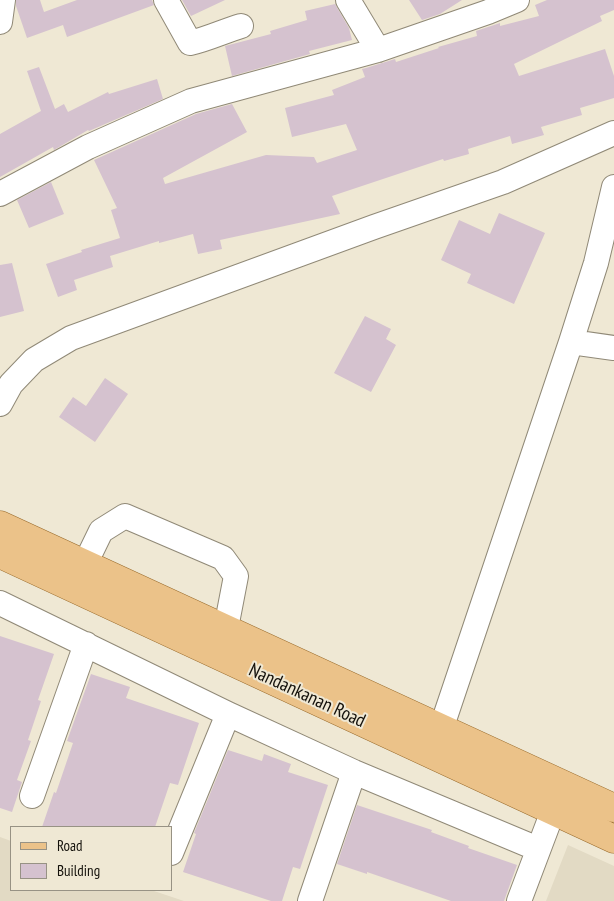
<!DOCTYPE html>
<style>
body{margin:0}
#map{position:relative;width:614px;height:901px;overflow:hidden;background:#efe8d4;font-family:"PT Sans Narrow",sans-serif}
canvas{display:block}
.legend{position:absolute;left:10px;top:826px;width:162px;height:65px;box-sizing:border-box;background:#efe8d4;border:1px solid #979284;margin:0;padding:6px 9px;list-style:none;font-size:15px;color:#14110b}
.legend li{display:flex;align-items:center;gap:10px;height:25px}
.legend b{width:25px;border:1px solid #979284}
</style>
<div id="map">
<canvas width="614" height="901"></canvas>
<ul class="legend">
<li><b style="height:6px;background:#ebc289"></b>Road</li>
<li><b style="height:14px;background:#d5c2cf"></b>Building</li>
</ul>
</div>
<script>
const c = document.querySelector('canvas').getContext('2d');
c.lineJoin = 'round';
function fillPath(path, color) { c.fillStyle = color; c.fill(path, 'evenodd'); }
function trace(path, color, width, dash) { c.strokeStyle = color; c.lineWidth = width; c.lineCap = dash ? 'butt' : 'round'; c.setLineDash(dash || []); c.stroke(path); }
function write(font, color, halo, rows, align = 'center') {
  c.font = font + ' "PT Sans Narrow",sans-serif'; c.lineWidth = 4; c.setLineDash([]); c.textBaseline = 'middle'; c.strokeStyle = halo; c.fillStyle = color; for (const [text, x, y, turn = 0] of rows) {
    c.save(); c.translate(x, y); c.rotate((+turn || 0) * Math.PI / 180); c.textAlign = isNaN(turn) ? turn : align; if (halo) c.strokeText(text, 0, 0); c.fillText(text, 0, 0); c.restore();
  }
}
const education = new Path2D(`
 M0 837 11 841V890H151L184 901H0Z
 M568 845 614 866V901H546Z`);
const building = new Path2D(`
 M16 0H40L44 12 77 0H152L154 5 67 37 63 25 27 38 16 6Z
 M182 0H225L191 16Z
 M409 0H462L440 14 422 20Z
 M547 0H614V10L600 16 602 21 514 64 519 76 605 49 614 76V98L580 108 582 115 541 127 544 135 512 144 510 136 468 149 469 154 444 161 443 159 332 196 340 214 220 240 222 249 198 254 193 234 159 243V241L110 256 113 267 74 280 77 290 58 297 46 264 82 252 81 250 120 238 111 210 117 208 94 160 196 114 232 104 247 132 163 178 165 184 266 155 314 157 317 163 357 150 346 124 292 137 285 108 334 95 332 90 365 77 362 69 366 68 395 59 396 62 439 48 438 47 477 36 476 31 500 23V26L539 16 535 5Z
 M335 4 349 28 352 40 309 51 310 54 232 76 225 46 271 34 270 31 307 20 305 11Z
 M39 67 55 109 64 104 68 112 108 92 109 94 157 79 163 99 89 131 88 130 54 150 53 147 0 177V134L41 111 27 71Z
 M51 182 64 214 29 228 17 200Z
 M499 213 545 233 514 304 467 283 471 274 441 260 459 220 490 234Z
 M12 263 24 311 0 317V265Z
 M365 316 391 329 386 339 396 345 371 392 334 373Z
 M105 378 128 394 95 442 59 417 73 397 86 406Z
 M0 636 54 654 38 700 41 701 28 740 31 741 17 780 22 782 12 812 0 808Z
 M91 674 130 687 126 698 199 723 178 785 170 783 155 827H42L54 792 56 793 73 743 67 741Z
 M228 750 262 761 264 754 291 764 288 772 328 785 300 869 293 867 282 901H271L183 872 196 834 194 833Z
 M357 805 432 830 431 832 469 846 468 848 517 865 504 901H451L367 872V874L337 864Z`);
const minor = new Path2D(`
 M166 0 190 43C208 39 224 31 241 26
 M348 0 378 50
 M0 22 3 0
 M0 194 88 147 191 101 378 50 488 12 517 0
 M571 342 614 348
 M0 404 11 384 34 360 71 338 374 227 503 182 614 133
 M85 564 101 531 125 516 223 558 236 576 226 628
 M0 603 228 714 354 772 538 849
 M441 729 571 342 596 263 614 187
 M32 796 86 644
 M171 853 228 714
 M310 901 354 772
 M519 901 553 811`);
const major = new Path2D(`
 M0 525 614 808
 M0 554 614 839`);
const streetNames = [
 ["Nandankanan Road",307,696,25]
];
fillPath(education, '#e2dac4');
fillPath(building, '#d5c2cf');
trace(minor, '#908977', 26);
trace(major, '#97692a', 29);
trace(minor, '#fff', 24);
trace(major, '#ebc289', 28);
write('19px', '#14110b', '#efe8d4', streetNames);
</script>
